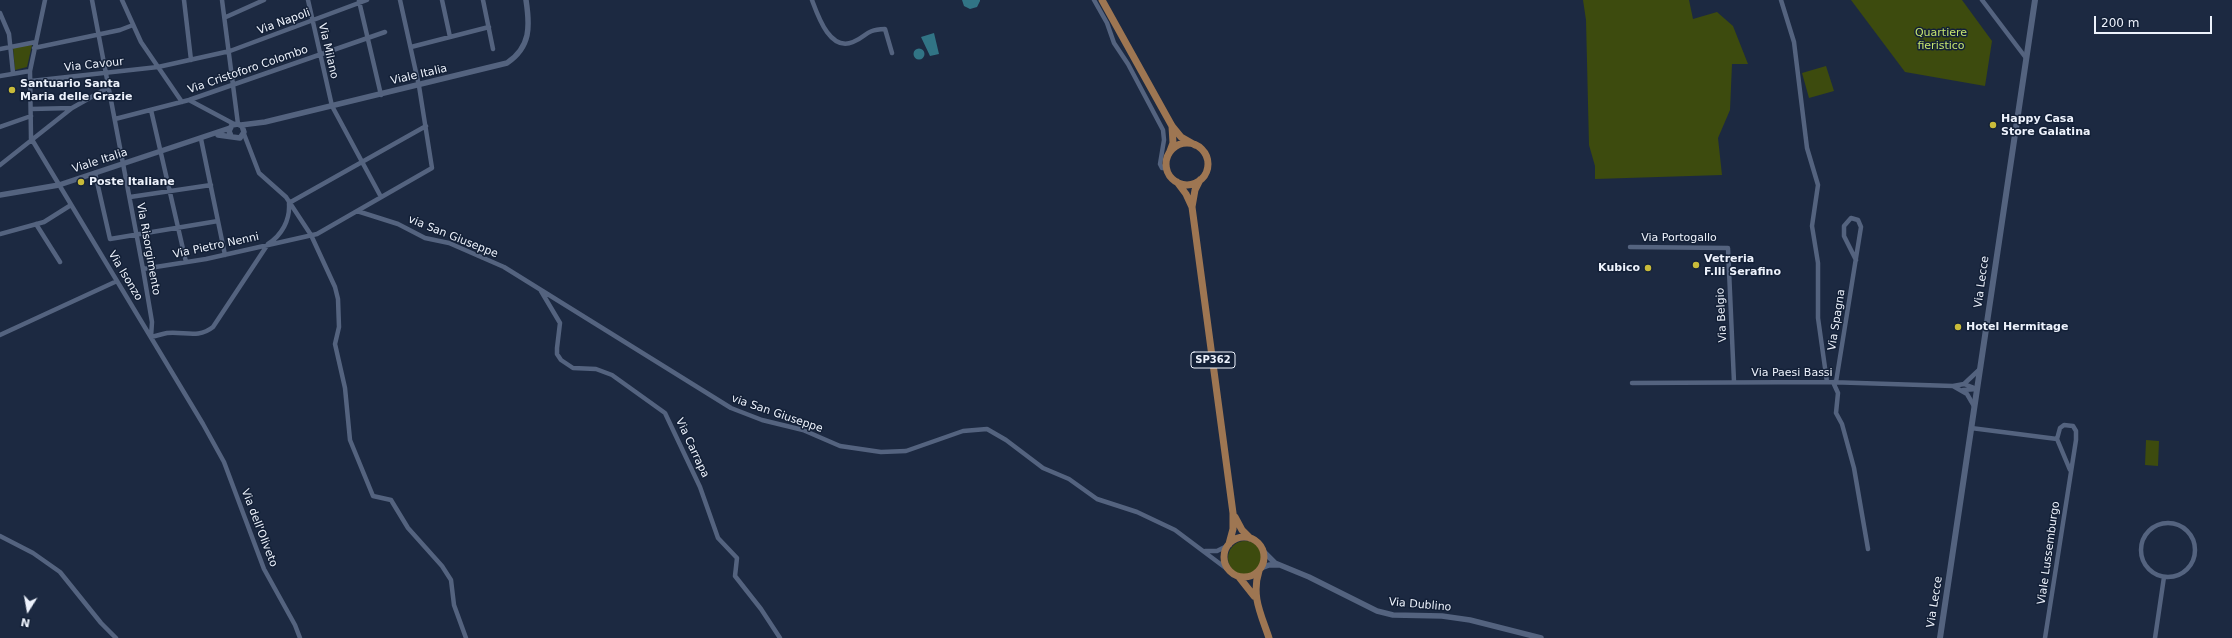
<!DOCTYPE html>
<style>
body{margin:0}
#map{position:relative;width:2232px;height:638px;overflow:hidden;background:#1c2941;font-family:"DejaVu Sans",sans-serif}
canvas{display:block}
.north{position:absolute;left:8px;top:590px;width:40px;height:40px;-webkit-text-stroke:3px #132037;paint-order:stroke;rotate:191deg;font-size:11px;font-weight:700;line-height:16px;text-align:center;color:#edf2fc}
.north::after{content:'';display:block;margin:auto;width:14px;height:18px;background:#edf2fc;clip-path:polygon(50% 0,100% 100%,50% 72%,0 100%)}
.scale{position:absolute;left:2094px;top:16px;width:118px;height:18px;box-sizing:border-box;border:2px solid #edf2fc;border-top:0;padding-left:5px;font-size:12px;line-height:14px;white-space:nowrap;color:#edf2fc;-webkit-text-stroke:3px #132037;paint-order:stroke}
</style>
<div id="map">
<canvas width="2232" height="638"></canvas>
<div class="north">N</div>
<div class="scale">200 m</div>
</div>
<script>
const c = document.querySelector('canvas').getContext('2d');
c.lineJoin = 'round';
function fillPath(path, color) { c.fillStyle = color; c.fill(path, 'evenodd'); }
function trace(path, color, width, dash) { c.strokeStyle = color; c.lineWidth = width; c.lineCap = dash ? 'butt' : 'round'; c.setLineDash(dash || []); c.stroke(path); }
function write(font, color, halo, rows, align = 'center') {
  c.font = font + ' "DejaVu Sans",sans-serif'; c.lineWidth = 3; c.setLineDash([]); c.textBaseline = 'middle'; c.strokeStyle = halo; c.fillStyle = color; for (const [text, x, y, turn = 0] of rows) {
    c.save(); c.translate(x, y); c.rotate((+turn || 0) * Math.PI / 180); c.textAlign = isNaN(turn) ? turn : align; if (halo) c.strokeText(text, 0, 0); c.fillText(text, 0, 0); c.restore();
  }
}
const green = new Path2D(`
 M1583 0H1689L1693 19 1717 12 1733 26 1748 64H1732L1730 110 1718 138 1722 175 1595 179V166L1589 145 1586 20Z
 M1851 0H1962L1992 41 1985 86 1905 72Z
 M32 45 27 67 15 70 13 47Z
 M1826 66 1834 91 1809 98 1802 73Z
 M2146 440 2159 441 2158 466 2145 465Z
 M1228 558a17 17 0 1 1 34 0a17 17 0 1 1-34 0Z`);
const water = new Path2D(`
 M962 0H980V1L977 7 970 9 964 6Z
 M934 33 939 54 930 56 921 37Z
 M913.5 54a5.5 5.5 0 1 1 11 0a5.5 5.5 0 1 1-11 0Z`);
const minor = new Path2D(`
 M92 0 143 269 152 322 151 337C156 336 162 334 167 333 184 331 198 339 213 327L268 244C282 235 290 220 289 204
 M122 0 141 42 182 102
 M184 0 191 60
 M222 0 238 124
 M308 0 332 106 381 197
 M442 0 450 37
 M483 0 493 49
 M812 0C818 16 830 52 853 42 868 36 864 30 885 29L892 53
 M1094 0 1107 23 1114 43 1128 64 1163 130 1164 140 1160 164 1162 168H1167
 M1781 0 1794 42 1807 148 1818 185 1812 226 1818 263V318L1827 382
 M1982 0 2026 58
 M359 1 381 95
 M0 13 9 34 13 73
 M226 17 264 0
 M411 47 489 27
 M34 48 120 30 133 25
 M0 49 36 42
 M0 76 30 71
 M31 81 158 67 230 51 367 0
 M189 100 234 124
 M31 109 72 108
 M151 110 186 262
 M115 119 189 100 385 32
 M0 127 31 116
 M244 134 259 173 286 197 311 235 335 287 338 299 339 327 335 344 345 388 350 440 373 496 391 500 408 528 442 566 451 580 454 605 466 638
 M31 138 203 424 224 462 264 569 295 625 300 638
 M31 138 30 71 45 0
 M201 139 225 255
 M0 165 72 108 109 87
 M95 173 110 239 218 221
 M130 197 211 185
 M289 203 426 126
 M357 211 398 224 425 238 449 243 504 267 731 408 762 420 803 430 840 446 881 452 906 451 963 431 987 429 1006 440 1043 468 1069 479 1097 499 1137 512 1175 530 1231 572
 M36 224 60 262
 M0 234 44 222 71 205
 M1630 247 1728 248 1734 382
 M143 269 206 259 317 234 432 168 419 86 400 0
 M541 291 560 323 557 348V354L561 360 573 368 596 369 612 375 665 413 700 487 718 538 737 558 735 576 761 609 780 638
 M0 335 117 281
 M1833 382 1838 393 1836 413 1842 424 1854 468 1868 549
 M1836 382 1861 227 1858 220 1851 218 1844 226V236L1856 260
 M1632 383 1827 382 1953 386 1964 384 1980 369
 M1964 384 1977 389
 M1953 386 1967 394 1974 406
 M1963 390 1977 389
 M1971 428 2057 439
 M2141 550a27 27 0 1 1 54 0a27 27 0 1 1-54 0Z
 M0 536 33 553 60 572 101 623 116 638
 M1205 551H1217L1227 546
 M2045 638 2076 440V431L2073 426 2064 425 2060 428 2057 439 2070 470
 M2155 638 2164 577`);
const tertiary = new Path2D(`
 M241 125 265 122 507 63C531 47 530 26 526 0
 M218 135 240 138 244 132 242 126 238 124 232 125 229 131 231 136
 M0 195 59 185 230 128
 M1264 552 1275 563 1309 577 1377 611 1393 615 1442 616 1470 620 1541 638
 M1261 568 1269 565H1278`);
const secondary = new Path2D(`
 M1940 638 2035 0`);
const primary = new Path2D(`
 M1102 0 1172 126 1181 137 1195 145
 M1166 164a21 21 0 1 1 42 0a21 21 0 1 1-42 0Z
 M1170 151 1173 143 1172 126
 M1200 180 1195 190 1192 207 1233 513V529L1229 544
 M1177 182 1186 194 1192 207
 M1235 517 1242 530 1250 538
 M1224 557a20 20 0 1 1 40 0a20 20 0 1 1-40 0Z
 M1259 571C1251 596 1261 614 1269 638
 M1239 577 1254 596`);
const markers = [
 [12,90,4,"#c9bb3a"],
 [1993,125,4,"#c9bb3a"],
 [81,182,4,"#c9bb3a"],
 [1696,265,4,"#c9bb3a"],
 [1648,268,4,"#c9bb3a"],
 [1958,327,4,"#c9bb3a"]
];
const shields = [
 [1213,360,44]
];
const shieldNames = [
 ["SP362",1213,360]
];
const streetNames = [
 ["Via Napoli",284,22,-20],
 ["Via Milano",328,51,77],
 ["Via Cavour",94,65,-6],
 ["Via Cristoforo Colombo",248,70,-19],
 ["Viale Italia",419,75,-13],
 ["Viale Italia",100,161,-18],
 ["via San Giuseppe",453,237,22],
 ["Via Portogallo",1679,238],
 ["Via Pietro Nenni",216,246,-12],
 ["Via Risorgimento",148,249,80],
 ["Via Isonzo",125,276,59],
 ["Via Lecce",1982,282,-82],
 ["Via Belgio",1722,315,-93],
 ["Via Spagna",1837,320,-81],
 ["Via Paesi Bassi",1792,373],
 ["via San Giuseppe",777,414,19],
 ["Via Carrapa",692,448,65],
 ["Via dell'Oliveto",259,528,69],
 ["Viale Lussemburgo",2049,553,-82],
 ["Via Lecce",1935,602,-81],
 ["Via Dublino",1420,605,5]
];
const parkNames = [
 ["Quartiere",1941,33],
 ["fieristico",1941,46]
];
const poiNames = [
 ["Santuario Santa",20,84],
 ["Maria delle Grazie",20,97],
 ["Happy Casa",2001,119],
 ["Store Galatina",2001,132],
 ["Poste Italiane",89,182],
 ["Vetreria",1704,259],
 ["F.lli Serafino",1704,272],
 ["Kubico",1640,268,"right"],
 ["Hotel Hermitage",1966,327]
];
fillPath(green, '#3d4b0e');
fillPath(water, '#317485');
trace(minor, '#54637f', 4.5);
trace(tertiary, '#54637f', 5.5);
trace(secondary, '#54637f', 6);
trace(primary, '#9e7652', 7);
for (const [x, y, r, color] of markers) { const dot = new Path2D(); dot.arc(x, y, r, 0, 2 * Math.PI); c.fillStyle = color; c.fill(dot); trace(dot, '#132037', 1.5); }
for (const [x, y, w] of shields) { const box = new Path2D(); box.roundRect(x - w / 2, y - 8, w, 16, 3); c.fillStyle = '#132037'; c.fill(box); trace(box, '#edf2fc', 1); }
write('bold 10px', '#edf2fc', null, shieldNames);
write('11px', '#edf2fc', '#132037', streetNames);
write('11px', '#c6e56e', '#132037', parkNames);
write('bold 11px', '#edf2fc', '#132037', poiNames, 'left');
</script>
